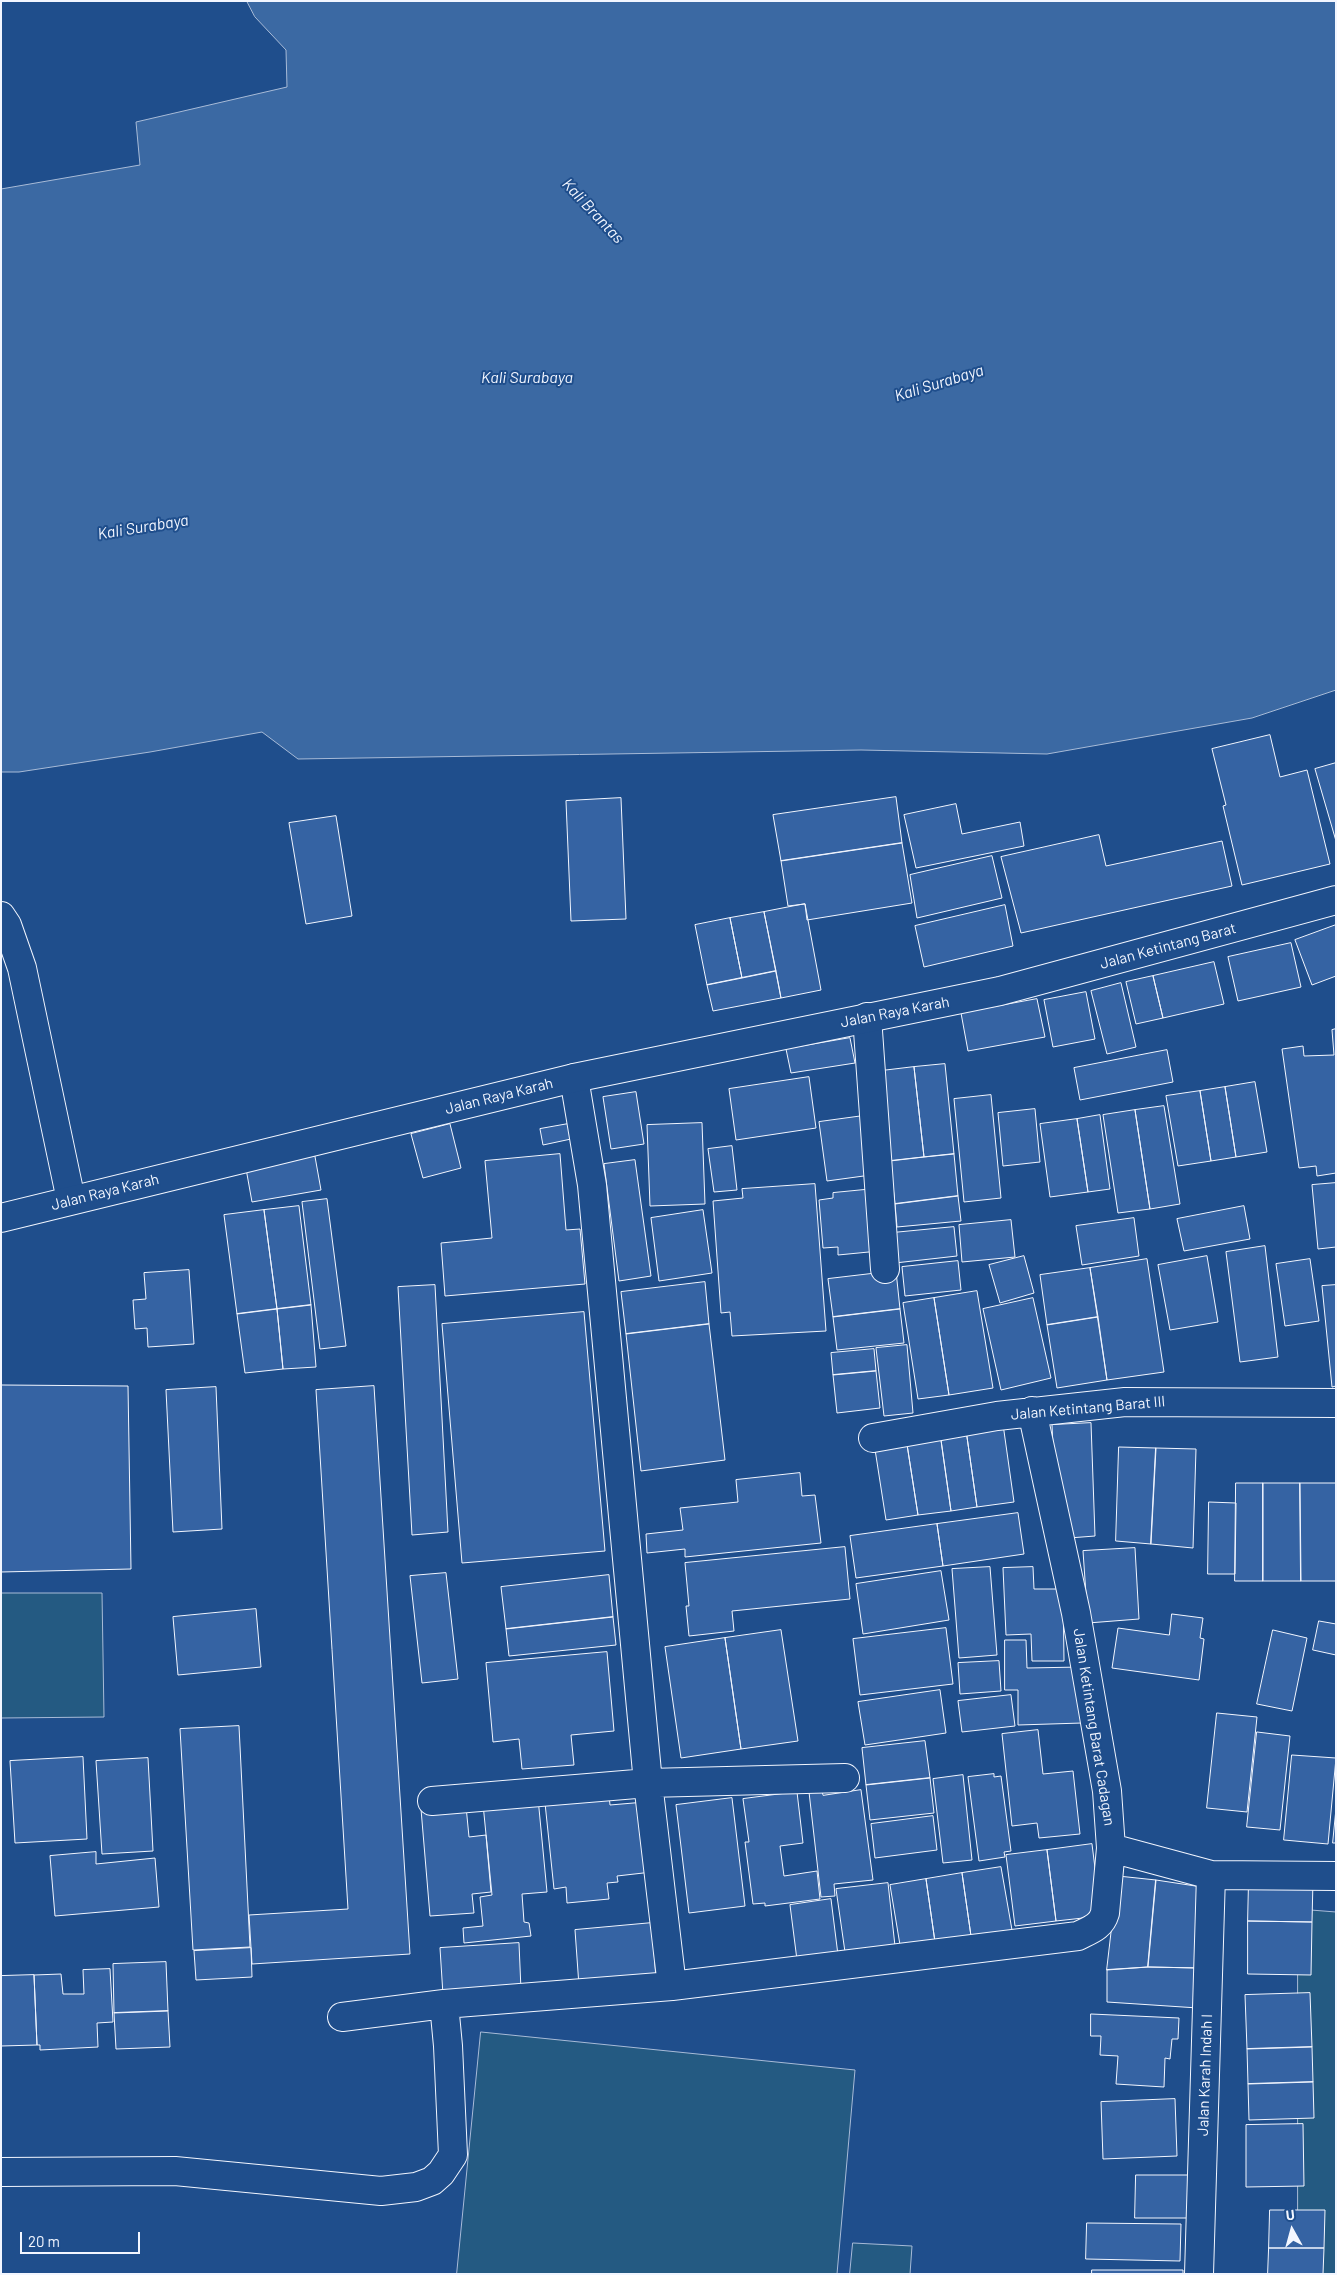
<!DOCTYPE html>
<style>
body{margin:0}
#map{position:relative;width:1337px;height:2275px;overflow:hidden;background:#1f4e8c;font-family:Barlow,sans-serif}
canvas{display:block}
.frame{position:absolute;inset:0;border:2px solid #f2f6ff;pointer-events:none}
.north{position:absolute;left:1267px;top:2205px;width:50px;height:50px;-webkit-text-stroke:4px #1f4e8c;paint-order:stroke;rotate:353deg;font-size:14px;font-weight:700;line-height:20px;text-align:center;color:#f2f6ff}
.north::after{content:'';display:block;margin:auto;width:18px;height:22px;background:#f2f6ff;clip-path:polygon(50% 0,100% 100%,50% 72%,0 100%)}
.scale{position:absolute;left:20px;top:2232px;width:120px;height:22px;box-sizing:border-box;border:2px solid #f2f6ff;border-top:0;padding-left:6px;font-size:15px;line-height:18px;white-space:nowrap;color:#f2f6ff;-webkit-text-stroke:4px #1f4e8c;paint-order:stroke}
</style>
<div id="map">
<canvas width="1337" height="2275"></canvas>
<div class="frame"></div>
<div class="north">U</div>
<div class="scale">20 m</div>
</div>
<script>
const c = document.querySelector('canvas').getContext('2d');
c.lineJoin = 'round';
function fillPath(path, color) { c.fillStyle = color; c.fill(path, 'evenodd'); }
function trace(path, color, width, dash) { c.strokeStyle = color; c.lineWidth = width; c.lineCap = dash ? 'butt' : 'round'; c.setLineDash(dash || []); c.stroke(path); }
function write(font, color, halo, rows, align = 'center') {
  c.font = font + ' Barlow,sans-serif'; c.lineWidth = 4; c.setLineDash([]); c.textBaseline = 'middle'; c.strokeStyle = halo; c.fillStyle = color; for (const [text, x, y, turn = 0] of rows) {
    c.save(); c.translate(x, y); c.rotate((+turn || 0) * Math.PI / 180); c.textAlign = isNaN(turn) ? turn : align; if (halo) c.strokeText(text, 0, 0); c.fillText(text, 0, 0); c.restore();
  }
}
const green = new Path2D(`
 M1 1593H102L104 1717 1 1718Z
 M1298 1909 1336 1912V2274H1298Z
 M481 2032 855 2070 837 2274H457Z
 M853 2243 912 2246 910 2274H850Z`);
const water = new Path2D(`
 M247 1H1336V690L1252 718 1047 754 861 750 298 759 262 732 150 752 19 772H1V189L140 165 136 122 287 87 286 50 255 17Z`);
const building = new Path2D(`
 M1270 735 1280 777 1307 770 1330 864 1242 885 1223 806 1226 805 1212 749Z
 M1336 763V841L1315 769Z
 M896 797 902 843 781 861 773 815Z
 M621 798 626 919 571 921 566 801Z
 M956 804 962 834 1020 822 1024 846 916 868 904 815Z
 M336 816 352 916 306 924 289 823Z
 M1099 835 1106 866 1222 841 1232 886 1021 933 1001 857Z
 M902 843 912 903 807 920 805 904 788 906 781 861Z
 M992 856 1002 898 917 918 910 875Z
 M805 904 821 990 781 998 764 912Z
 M1005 905 1013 946 924 967 915 926Z
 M764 912 776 971 742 978 730 918Z
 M730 918 742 978 707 985 695 925Z
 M1336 925V976L1312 985 1295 940Z
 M1291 943 1301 987 1238 1001 1228 957Z
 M1214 962 1224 1004 1163 1018 1153 976Z
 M776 971 781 998 713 1011 707 985Z
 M1153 976 1163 1018 1136 1024 1126 982Z
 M1121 983 1136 1047 1107 1054 1091 991Z
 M1086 992 1095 1039 1053 1047 1044 1000Z
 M1037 999 1045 1037 968 1051 961 1013Z
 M1336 1029V1173L1317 1176 1316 1166 1299 1168 1282 1049 1303 1046 1304 1056 1334 1055 1332 1030Z
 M850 1038 855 1063 791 1073 786 1049Z
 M1167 1050 1173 1082 1080 1100 1074 1068Z
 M945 1064 954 1154 924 1157 914 1067Z
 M914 1067 924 1157 890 1161 881 1071Z
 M809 1077 816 1128 736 1140 729 1089Z
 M1255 1082 1267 1152 1236 1157 1225 1087Z
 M1225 1087 1236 1157 1211 1161 1200 1091Z
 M1200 1091 1211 1161 1178 1166 1166 1096Z
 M636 1092 644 1144 611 1149 603 1097Z
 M991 1095 1001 1198 964 1202 954 1099Z
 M1164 1106 1180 1204 1150 1209 1135 1110Z
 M1035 1109 1040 1162 1003 1166 998 1113Z
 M1135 1110 1150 1209 1118 1213 1103 1115Z
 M1100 1115 1110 1189 1088 1192 1077 1119Z
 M863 1116 871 1175 827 1181 819 1122Z
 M1077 1119 1088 1192 1050 1197 1040 1124Z
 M702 1123 705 1204 650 1206 647 1125Z
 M450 1124 461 1168 423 1178 411 1134Z
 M568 1124 571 1139 543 1145 540 1129Z
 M732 1146 737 1190 714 1192 708 1149Z
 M314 1151 321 1190 252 1202 245 1163Z
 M560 1154 566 1230 580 1229 585 1284 445 1296 441 1243 492 1238 485 1161Z
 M954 1154 958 1196 895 1204 890 1161Z
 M635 1160 651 1276 619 1281 604 1164Z
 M1336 1183V1247L1318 1249 1312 1185Z
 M815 1184 826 1331 732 1336 730 1312 721 1313 713 1201 743 1198 742 1189Z
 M874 1189 879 1251 838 1255V1247L823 1248 819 1200 833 1198V1193Z
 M958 1196 961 1221 897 1227 895 1204Z
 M327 1199 346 1346 320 1349 302 1202Z
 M299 1206 311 1305 277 1309 264 1210Z
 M1244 1206 1250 1239 1184 1251 1177 1219Z
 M264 1210 277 1309 237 1314 224 1215Z
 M703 1210 712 1273 659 1281 651 1218Z
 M1134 1218 1139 1256 1082 1265 1076 1226Z
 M1011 1220 1015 1257 962 1262 959 1225Z
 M954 1227 957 1256 895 1263 892 1233Z
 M1265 1246 1278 1357 1240 1362 1226 1252Z
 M1024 1256 1034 1293 1000 1303 989 1265Z
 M1207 1256 1218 1322 1170 1330 1158 1265Z
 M1147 1259 1164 1372 1107 1380 1090 1268Z
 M1310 1259 1319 1321 1285 1326 1276 1264Z
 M958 1261 961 1290 905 1296 902 1267Z
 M1090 1268 1098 1317 1047 1325 1040 1275Z
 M189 1270 194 1344 148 1347 147 1328 135 1329 133 1300 146 1299 144 1273Z
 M896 1271 900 1309 833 1317 828 1279Z
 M705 1282 709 1324 626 1334 621 1292Z
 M435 1285 448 1532 412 1535 398 1287Z
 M1336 1285V1386L1332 1387 1322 1286Z
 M977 1291 993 1388 949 1395 934 1298Z
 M934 1298 949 1395 918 1399 903 1303Z
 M1033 1298 1051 1378 1001 1390 983 1309Z
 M311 1305 316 1367 283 1369 277 1309Z
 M277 1309 283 1369 245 1373 237 1314Z
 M900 1309 904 1343 837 1350 833 1317Z
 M584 1312 605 1551 462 1563 442 1324Z
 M1098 1317 1107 1380 1057 1388 1047 1325Z
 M709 1324 725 1460 641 1471 626 1334Z
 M907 1345 913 1413 884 1416 876 1348Z
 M874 1349 876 1371 833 1375 831 1353Z
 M876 1371 880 1408 837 1413 833 1375Z
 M1 1385 128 1386 131 1569 1 1572Z
 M374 1386 410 1954 252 1964 249 1915 348 1909 316 1390Z
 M216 1387 222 1529 173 1532 166 1390Z
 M1091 1423 1095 1536 1069 1538 1056 1511 1052 1425Z
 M1003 1424 1014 1502 977 1507 966 1430Z
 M966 1430 977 1507 951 1511 940 1433Z
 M940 1433 951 1511 918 1515 906 1438Z
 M906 1438 918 1515 886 1520 874 1443Z
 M1119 1447 1156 1448 1151 1544 1116 1541Z
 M1156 1448 1196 1449 1193 1548 1151 1544Z
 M800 1473 802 1496 815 1495 821 1543 685 1557V1549L647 1553 646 1534 683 1530 680 1508 738 1502 736 1480Z
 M1236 1483H1263V1581H1235Z
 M1263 1483H1300L1301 1581H1263Z
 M1300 1483H1336V1581H1301Z
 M1209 1502 1236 1503 1235 1574H1208Z
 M1018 1513 1024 1554 943 1566 937 1524Z
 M937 1524 943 1566 856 1578 850 1536Z
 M845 1547 850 1599 732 1611 734 1631 689 1636 686 1606H689L685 1563Z
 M1135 1548 1139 1619 1088 1623 1083 1551Z
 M990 1567 997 1655 959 1658 952 1569Z
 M1033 1567 1034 1589H1063L1064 1661H1032L1031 1634 1006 1635 1003 1568Z
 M941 1571 949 1620 863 1634 856 1584Z
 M446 1573 458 1679 422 1683 410 1576Z
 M609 1575 613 1617 506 1629 501 1587Z
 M256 1609 261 1667 178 1675 173 1617Z
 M1172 1614 1203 1618 1200 1638 1204 1639 1199 1680 1112 1668 1118 1628 1169 1635Z
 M613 1617 616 1645 509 1656 506 1629Z
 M1319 1621 1336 1624V1655L1313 1650Z
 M946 1628 953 1684 860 1695 853 1639Z
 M781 1630 798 1741 741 1749 725 1638Z
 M1273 1630 1307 1638 1292 1711 1257 1704Z
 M725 1638 741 1749 681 1758 665 1647Z
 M1005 1640H1026L1027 1668 1081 1667 1082 1723 1018 1725V1690H1005Z
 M607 1652 614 1731 571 1735 574 1765 522 1769 519 1739 493 1742 486 1663Z
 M999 1661 1001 1691 960 1694 958 1663Z
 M940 1690 946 1733 865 1745 858 1702Z
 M1011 1695 1015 1726 962 1732 958 1701Z
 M1217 1713 1257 1717 1247 1812 1207 1808Z
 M239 1726 250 1947 193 1950 180 1729Z
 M1038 1730 1043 1774 1073 1771 1080 1834 1039 1838 1037 1823 1012 1826 1002 1734Z
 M1257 1732 1290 1736 1280 1830 1247 1827Z
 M925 1741 930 1778 866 1785 862 1748Z
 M1292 1755 1336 1758 1328 1844 1284 1840Z
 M83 1757 87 1839 15 1843 10 1761Z
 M148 1758 153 1851 102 1854 96 1761Z
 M994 1774V1777L1001 1776 1011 1851 1004 1852 1005 1857 979 1861 968 1777Z
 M963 1775 972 1860 943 1863 933 1779Z
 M930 1778 934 1813 870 1820 866 1785Z
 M861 1790 873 1880 834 1884 835 1896 821 1897 809 1792 822 1791 823 1795Z
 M797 1792 803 1843 780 1846 784 1876 817 1871 820 1899 765 1906V1903L753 1904 745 1842H749L743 1799Z
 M609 1795 610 1805 645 1802 652 1872 617 1876 618 1882 607 1883 609 1899 567 1903 566 1887 554 1889 545 1803Z
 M538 1798 547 1892 522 1894 524 1922 529 1923 531 1936 464 1943 463 1928 483 1926 480 1897 492 1895 483 1804Z
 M732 1798 745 1906 689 1913 676 1805Z
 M466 1806 469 1837 486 1835 491 1892 472 1894 474 1913 430 1916 421 1809Z
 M1336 1809V1843H1333Z
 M933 1816 937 1850 875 1858 871 1824Z
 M1092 1844 1101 1916 1056 1921 1047 1850Z
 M1047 1850 1056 1921 1015 1926 1006 1855Z
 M96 1852V1864L155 1858 159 1907 55 1916 50 1856Z
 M1001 1867 1012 1930 971 1936 962 1873Z
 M962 1873 971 1936 935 1942 926 1879Z
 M1118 1876 1156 1880 1148 1967 1107 1970Z
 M926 1879 935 1942 902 1957 890 1885Z
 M1249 1879 1313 1880 1312 1922 1248 1921Z
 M1156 1880 1202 1887 1199 1968 1148 1967Z
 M888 1883 895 1946 845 1952 836 1889Z
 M831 1899 838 1955 797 1960 790 1905Z
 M1248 1921 1312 1922 1311 1975 1248 1974Z
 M652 1923 656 1979 579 1986 575 1930Z
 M519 1943 521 1990 443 1995 440 1948Z
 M251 1948 252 1977 196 1980 194 1951Z
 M166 1962 168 2011 114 2013 113 1964Z
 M1148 1967 1199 1968 1198 2008 1107 2002V1970Z
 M110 1969 113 2022 97 2023 98 2047 40 2050V2045H37L34 1975 61 1974 63 1994H84L83 1970Z
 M34 1975 37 2045 1 2046V1976Z
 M1310 1993 1312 2047 1247 2049 1245 1995Z
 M168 2011 170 2047 116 2049 114 2013Z
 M1091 2014 1179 2018 1178 2039H1172L1170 2059 1165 2058 1164 2087 1116 2084 1118 2056 1100 2055 1101 2036H1091Z
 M1312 2047 1313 2082 1248 2084 1247 2049Z
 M1313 2082 1314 2118 1249 2120 1248 2084Z
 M1175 2099 1177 2156 1103 2159 1101 2102Z
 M1303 2124 1304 2186 1246 2187V2125Z
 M1136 2175H1188V2218H1135Z
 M1270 2210H1325L1324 2248H1269Z
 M1087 2223 1181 2224 1180 2261 1086 2259Z
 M1269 2248H1324L1323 2274H1268Z
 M1092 2270H1183V2274H1092Z`);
const minor = new Path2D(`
 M1 916 7 925 22 968 71 1200
 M867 1017 885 1269
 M574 1078 592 1185 648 1783 672 1986
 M873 1438 997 1416 1125 1402 1336 1403
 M432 1801 648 1783 845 1778
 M1111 1848 1211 1875 1336 1876
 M342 2017 444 2004 672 1986 1078 1936C1090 1930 1101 1927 1105 1913L1111 1848 1107 1791 1076 1613 1032 1411
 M1 2172 175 2171 381 2191 416 2187 432 2181 441 2173 453 2155 448 2046 444 2004
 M1199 2274 1211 1875`);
const major = new Path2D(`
 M1 1218 574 1078 1000 991 1336 900`);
const streetNames = [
 ["Jalan Ketintang Barat",1168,946,-15],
 ["Jalan Raya Karah",895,1012,-11],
 ["Jalan Raya Karah",499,1096,-14],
 ["Jalan Raya Karah",105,1192,-14],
 ["Jalan Ketintang Barat III",1088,1408,-5],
 ["Jalan Ketintang Barat Cadagan",1094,1727,81],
 ["Jalan Karah Indah I",1205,2075,-88]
];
const waterNames = [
 ["Kali Brantas",593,211,47],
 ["Kali Surabaya",527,378],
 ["Kali Surabaya",939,383,-17],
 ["Kali Surabaya",143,527,-9]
];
fillPath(green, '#245a82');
trace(green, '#a8bbd7', 1);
fillPath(water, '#3b69a3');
trace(water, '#a8bbd7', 1);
fillPath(building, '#3563a3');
trace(building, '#f2f6ff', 1);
trace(minor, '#f2f6ff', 30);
trace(major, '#f2f6ff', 30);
trace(minor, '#1f4e8c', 28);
trace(major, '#1f4e8c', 28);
write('15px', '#f2f6ff', '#1f4e8c', streetNames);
write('italic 16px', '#f2f6ff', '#1f4e8c', waterNames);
</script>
